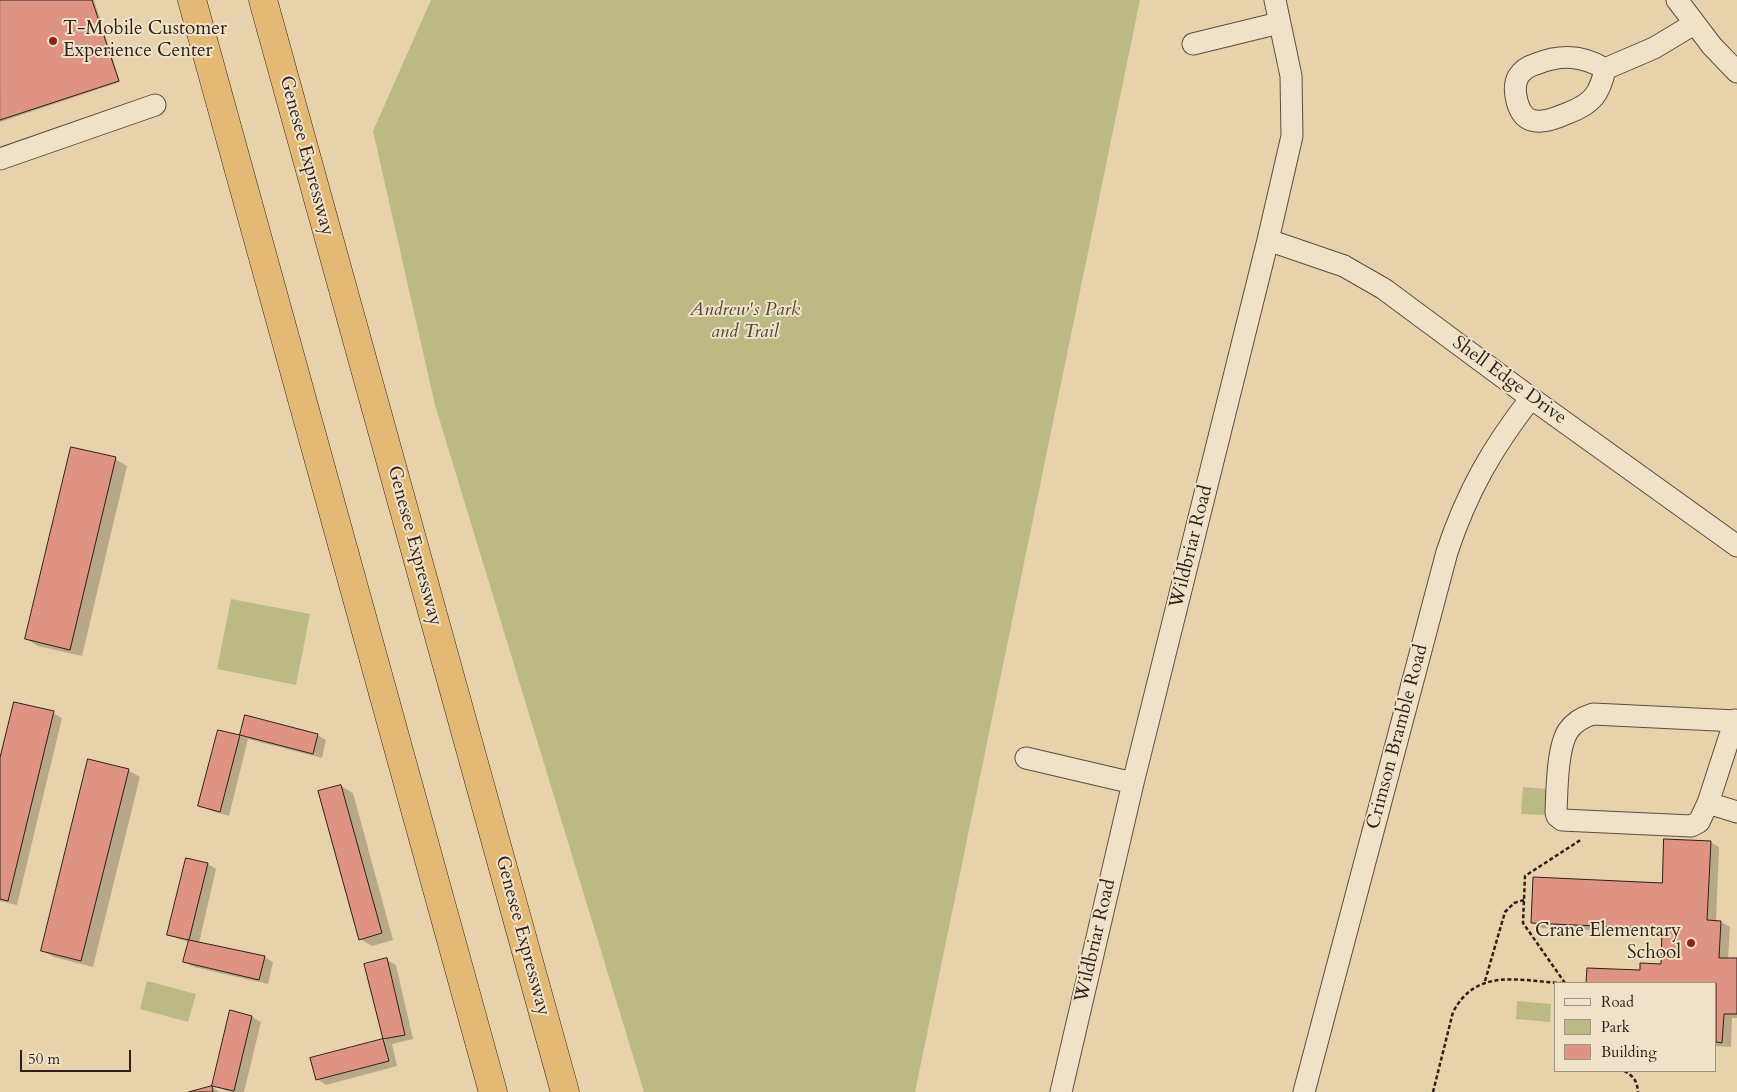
<!DOCTYPE html>
<style>
body{margin:0}
#map{position:relative;width:1737px;height:1092px;overflow:hidden;background:#e8d2ab;font-family:Cardo,serif}
canvas{display:block}
.legend{position:absolute;left:1554px;top:982px;width:162px;height:90px;box-sizing:border-box;background:#f0e2c8;border:1px solid #a29482;margin:0;padding:6px 9px;list-style:none;font-size:15px;color:#2e2018}
.legend li{display:flex;align-items:center;gap:10px;height:25px}
.legend b{width:25px;border:1px solid #a29482}
.scale{position:absolute;left:20px;top:1050px;width:111px;height:22px;box-sizing:border-box;border:2px solid #2e2018;border-top:0;padding-left:6px;font-size:15px;line-height:18px;white-space:nowrap;color:#2e2018;-webkit-text-stroke:4px #f0e2c8;paint-order:stroke}
</style>
<div id="map">
<canvas width="1737" height="1092"></canvas>
<ul class="legend">
<li><b style="height:6px;background:#f0e2c8"></b>Road</li>
<li><b style="height:14px;background:#bbba85"></b>Park</li>
<li><b style="height:14px;background:#df9382"></b>Building</li>
</ul>
<div class="scale">50 m</div>
</div>
<script>
const c = document.querySelector('canvas').getContext('2d');
c.lineJoin = 'round';
function fillPath(path, color) { c.fillStyle = color; c.fill(path, 'evenodd'); }
function trace(path, color, width, dash) { c.strokeStyle = color; c.lineWidth = width; c.lineCap = dash ? 'butt' : 'round'; c.setLineDash(dash || []); c.stroke(path); }
function write(font, color, halo, rows, align = 'center') {
  c.font = font + ' Cardo,serif'; c.lineWidth = 4; c.setLineDash([]); c.textBaseline = 'middle'; c.strokeStyle = halo; c.fillStyle = color; for (const [text, x, y, turn = 0] of rows) {
    c.save(); c.translate(x, y); c.rotate((+turn || 0) * Math.PI / 180); c.textAlign = isNaN(turn) ? turn : align; if (halo) c.strokeText(text, 0, 0); c.fillText(text, 0, 0); c.restore();
  }
}
const green = new Path2D(`
 M431 0H1140L915 1092H644L435 405 373 131Z
 M231 599 310 614 296 685 217 669Z
 M1523 787 1548 789 1547 815 1521 814Z
 M147 981 196 994 188 1022 140 1009Z
 M1517 1001 1551 1004 1550 1022 1516 1019Z`);
const shadow = new Path2D(`
 M0 0H94L120 82 0 122Z
 M115 459 127 466 82 656 38 646 26 639Z
 M53 713 62 718 17 905 0 901V764Z
 M246 717 317 735 326 740 322 758 248 739 229 816 209 810 200 805 241 736Z
 M128 770 140 777 93 967 54 957 42 951Z
 M341 786 353 793 393 940 372 946 360 939Z
 M1710 842 1719 847 1716 922H1721L1730 927 1728 959 1737 960V1018H1732L1731 1047 1716 1046V983H1587L1588 969 1641 971 1662 966 1663 933 1541 928 1532 923 1664 884Z
 M208 864 216 869 199 943 264 957 273 962 268 984 194 967 185 962 190 942 178 939 169 934Z
 M387 960 396 965 413 1039 392 1044 397 1066 326 1085 317 1079 312 1059 385 1040 366 965Z
 M231 1012 252 1017 261 1022 244 1092H229L213 1085Z
 M211 1087 220 1092H194Z`);
const building = new Path2D(`
 M0 0H92L119 81 0 120Z
 M71 447 116 457 70 650 25 639Z
 M14 702 54 711 8 901 0 899V758Z
 M245 715 318 734 313 754 240 735Z
 M218 730 240 735 220 812 198 806Z
 M88 759 129 769 81 961 41 951Z
 M341 785 382 933 359 940 318 791Z
 M1664 839 1711 841 1707 920 1721 921 1719 958H1737V1014H1724L1722 1043 1716 1042V983H1586L1587 968 1640 970V963L1661 964 1662 929 1531 923 1533 877 1662 883Z
 M186 858 208 863 189 940 167 935Z
 M189 940 265 956 259 980 183 962Z
 M387 958 405 1035 383 1039 364 964Z
 M230 1010 252 1016 234 1091 212 1086Z
 M383 1039 389 1061 316 1080 310 1058Z
 M212 1086 213 1092H189Z`);
const path = new Path2D(`
 M1485 981 1505 912 1514 903 1524 900
 M1565 983 1523 923 1525 876 1582 839
 M1624 1071C1634 1076 1637 1081 1638 1092
 M1433 1092 1453 1012C1477 967 1519 981 1561 983`);
const minor = new Path2D(`
 M1677 0 1712 46 1737 72
 M1193 44 1279 23
 M1605 69C1600 94 1592 104 1568 113 1557 117 1544 124 1531 120 1517 115 1512 89 1518 77 1523 69 1529 66 1536 64 1561 54 1583 55 1605 69L1654 48 1694 24
 M0 159 155 105
 M1268 240 1344 266 1384 289 1531 398 1737 546
 M1737 721 1593 714C1583 717 1574 722 1568 731 1557 748 1557 791 1556 812L1557 816 1562 820 1691 826 1699 822 1708 803 1737 812
 M1026 758 1133 783
 M1708 803 1735 720
 M1061 1092 1133 783 1268 240 1292 136 1291 76 1275 0
 M1304 1092 1447 552C1467 492 1492 448 1531 398`);
const highway = new Path2D(`
 M192 0 493 1092
 M263 0 565 1092`);
const markers = [
 [53,41,5,"#8f2418"],
 [1691,943,5,"#8f2418"]
];
const poiNames = [
 ["T-Mobile Customer",63,30],
 ["Experience Center",63,52],
 ["Crane Elementary",1681,932,"right"],
 ["School",1681,954,"right"]
];
const streetNames = [
 ["Genesee Expressway",306,156,75],
 ["Shell Edge Drive",1509,381,36],
 ["Genesee Expressway",414,546,75],
 ["Wildbriar Road",1192,547,-76],
 ["Crimson Bramble Road",1398,737,-75],
 ["Genesee Expressway",522,936,75],
 ["Wildbriar Road",1096,941,-77]
];
const parkNames = [
 ["Andrew's Park",745,311],
 ["and Trail",745,333]
];
fillPath(green, '#bbba85');
fillPath(shadow, '#0003');
fillPath(building, '#df9382');
trace(building, '#2e2018', 1);
trace(minor, '#5c4c3d', 23);
trace(highway, '#2e2018', 29);
trace(path, '#2e2018', 2.5, [4, 2.5]);
trace(minor, '#f0e2c8', 21);
trace(highway, '#e4b976', 28);
for (const [x, y, r, color] of markers) { const dot = new Path2D(); dot.arc(x, y, r, 0, 2 * Math.PI); c.fillStyle = color; c.fill(dot); trace(dot, '#f0e2c8', 2); }
write('19px', '#2e2018', '#f0e2c8', poiNames, 'left');
write('19px', '#2e2018', '#f0e2c8', streetNames);
write('italic 19px', '#514633', '#f0e2c8', parkNames);
</script>
